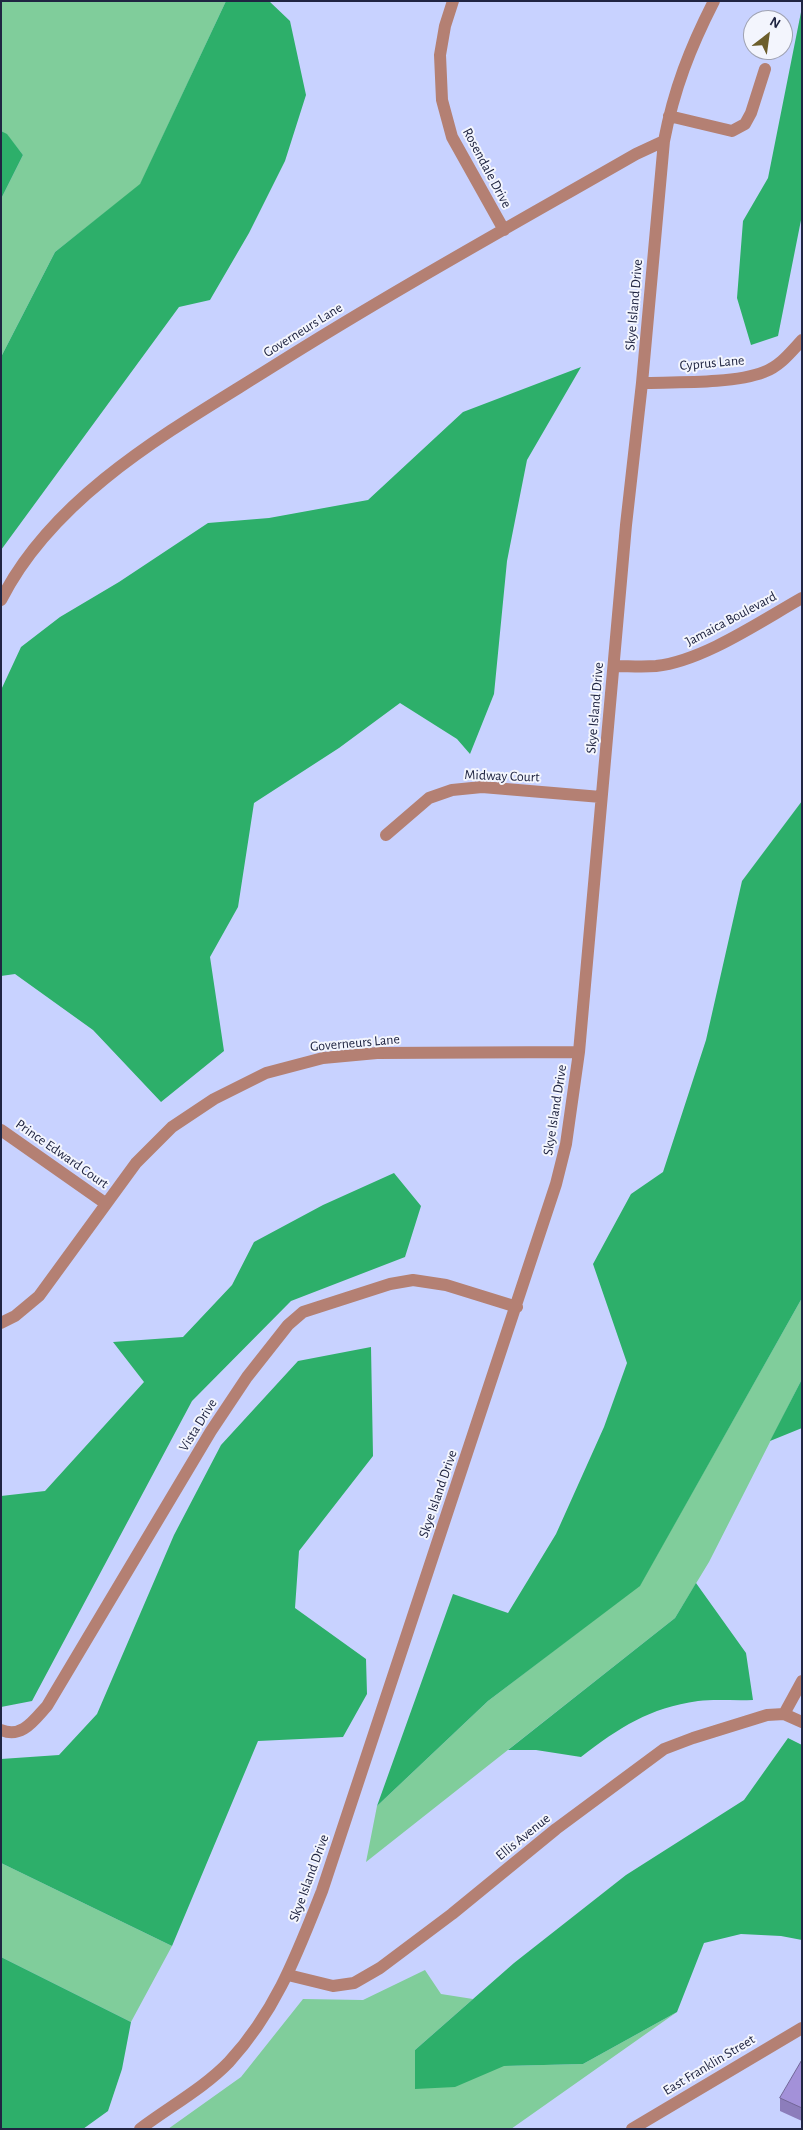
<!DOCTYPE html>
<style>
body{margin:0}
#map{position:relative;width:803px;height:2130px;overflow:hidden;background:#c8d2ff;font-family:"Alegreya Sans",sans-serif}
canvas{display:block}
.frame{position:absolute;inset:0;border:2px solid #202542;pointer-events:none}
.north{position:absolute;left:743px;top:10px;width:50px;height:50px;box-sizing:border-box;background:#f3f5fd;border:1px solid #9fa2b2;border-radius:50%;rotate:30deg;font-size:14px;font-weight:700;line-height:20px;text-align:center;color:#202542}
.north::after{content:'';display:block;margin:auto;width:18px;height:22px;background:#6c5e2b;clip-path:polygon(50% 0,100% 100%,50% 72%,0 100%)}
</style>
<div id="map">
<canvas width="803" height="2130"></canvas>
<div class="frame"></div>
<div class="north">N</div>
</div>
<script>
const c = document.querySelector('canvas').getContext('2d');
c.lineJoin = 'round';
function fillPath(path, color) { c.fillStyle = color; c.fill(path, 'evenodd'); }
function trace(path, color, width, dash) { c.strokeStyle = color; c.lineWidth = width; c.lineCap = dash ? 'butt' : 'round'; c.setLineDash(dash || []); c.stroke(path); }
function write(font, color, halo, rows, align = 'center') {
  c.font = font + ' "Alegreya Sans",sans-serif'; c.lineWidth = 4; c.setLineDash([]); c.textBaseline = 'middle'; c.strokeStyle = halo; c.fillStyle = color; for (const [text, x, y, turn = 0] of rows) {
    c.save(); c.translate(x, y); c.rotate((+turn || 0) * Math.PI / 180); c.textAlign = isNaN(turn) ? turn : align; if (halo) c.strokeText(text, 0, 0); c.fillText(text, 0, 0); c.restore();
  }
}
const green = new Path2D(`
 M1 1H226L140 185 55 252 1 357V199L23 155 7 135 1 131Z
 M802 1298V1379L709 1562 675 1618 366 1862 377 1806 488 1701 640 1585Z
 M1 1863 172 1946 131 2022 1 1957Z
 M425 1970 441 1994 473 1999 415 2050 504 2066 583 2064 677 2012 511 2129H168L241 2077 303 1999 363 2000Z`);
const forest = new Path2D(`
 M226 1H269L290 21 306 95 285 161 249 233 210 300 179 307 1 550V357L55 252 140 184Z
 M802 7V215L778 336 751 345 737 298 743 221 768 178Z
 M1 131 7 134 23 155 1 199Z
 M581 367 527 460 507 561 494 694 470 754 457 739 400 703 339 748 254 803 238 907 210 957 224 1051 161 1102 93 1030 15 974 1 976V690L21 647 60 617 119 582 208 523 269 518 368 500 463 412Z
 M802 801V1298L640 1586 488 1701 377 1806 453 1594 508 1613 556 1534 604 1427 627 1363 593 1264 631 1194 663 1172 706 1040 742 881Z
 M394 1173 421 1206 405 1257 291 1301 192 1401 32 1701 1 1707V1496L45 1491 144 1382 113 1342 183 1337 232 1285 254 1242 323 1205Z
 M371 1347 373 1456 299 1551 295 1608 366 1659 367 1694 343 1737 258 1741 172 1946 1 1863V1759L59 1755 97 1714 174 1535 221 1445 298 1361Z
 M802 1379V1428L770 1441Z
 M696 1583 746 1653 753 1700C735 1701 716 1699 698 1701 649 1708 620 1727 581 1757L536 1750H508L675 1618Z
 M788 1738 802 1745V1940L781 1936 741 1934 704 1943 677 2012 583 2064 504 2066 455 2087 415 2089V2050L514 1963 626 1875 744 1800Z
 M1 1957 131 2022 122 2069 108 2111 83 2129H1Z`);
const minor = new Path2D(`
 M453 1 445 26 440 55 442 100 452 137 504 230
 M669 116 732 131 745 124 751 113 765 69
 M642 383C675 382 734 384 764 372 780 366 790 353 802 340
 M1 600C55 493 175 428 272 367 391 292 514 224 636 154L664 141
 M614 666C628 666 642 667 656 666 703 661 761 621 802 598
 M386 835 429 798 452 790 482 787 601 797
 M1 1130 105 1203
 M1 1323 15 1316 39 1296 136 1163 172 1127 214 1099 266 1073 323 1058 377 1053 579 1052
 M784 1714 802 1681
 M1 1730C22 1739 34 1720 47 1706L211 1431 247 1377 288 1325 303 1312 390 1284 413 1280 446 1285 517 1307
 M288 1975 333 1986 354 1983 380 1968 452 1914 556 1829 664 1749 693 1738 767 1715 784 1714 802 1722
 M140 2129C169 2107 204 2088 229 2062 276 2011 297 1954 322 1891L556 1184 566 1144 579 1052 626 525 642 383 664 141C674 89 690 48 714 1
 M632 2129 802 2028`);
const wall = new Path2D(`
 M802 2060V2121L780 2111V2098Z`);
const building = new Path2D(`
 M802 2060V2108L780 2098Z`);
const streetNames = [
 ["Rosendale Drive",487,168,62],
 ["Skye Island Drive",634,305,-85],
 ["Governeurs Lane",303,330,-32],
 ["Cyprus Lane",712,363,-5],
 ["Jamaica Boulevard",731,619,-28],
 ["Skye Island Drive",595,708,-85],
 ["Midway Court",502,776,2],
 ["Governeurs Lane",355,1043,-5],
 ["Skye Island Drive",555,1110,-81],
 ["Prince Edward Court",62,1154,35],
 ["Vista Drive",198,1425,-58],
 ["Skye Island Drive",438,1494,-71],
 ["Ellis Avenue",523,1837,-39],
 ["Skye Island Drive",309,1878,-70],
 ["East Franklin Street",709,2065,-31]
];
fillPath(green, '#80cd9b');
fillPath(forest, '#2daf6a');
trace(minor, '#b48073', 12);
fillPath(wall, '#8c7dbb');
fillPath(building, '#a391d9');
trace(building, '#726698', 1);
write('14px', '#202542', '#f3f5fd', streetNames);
</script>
